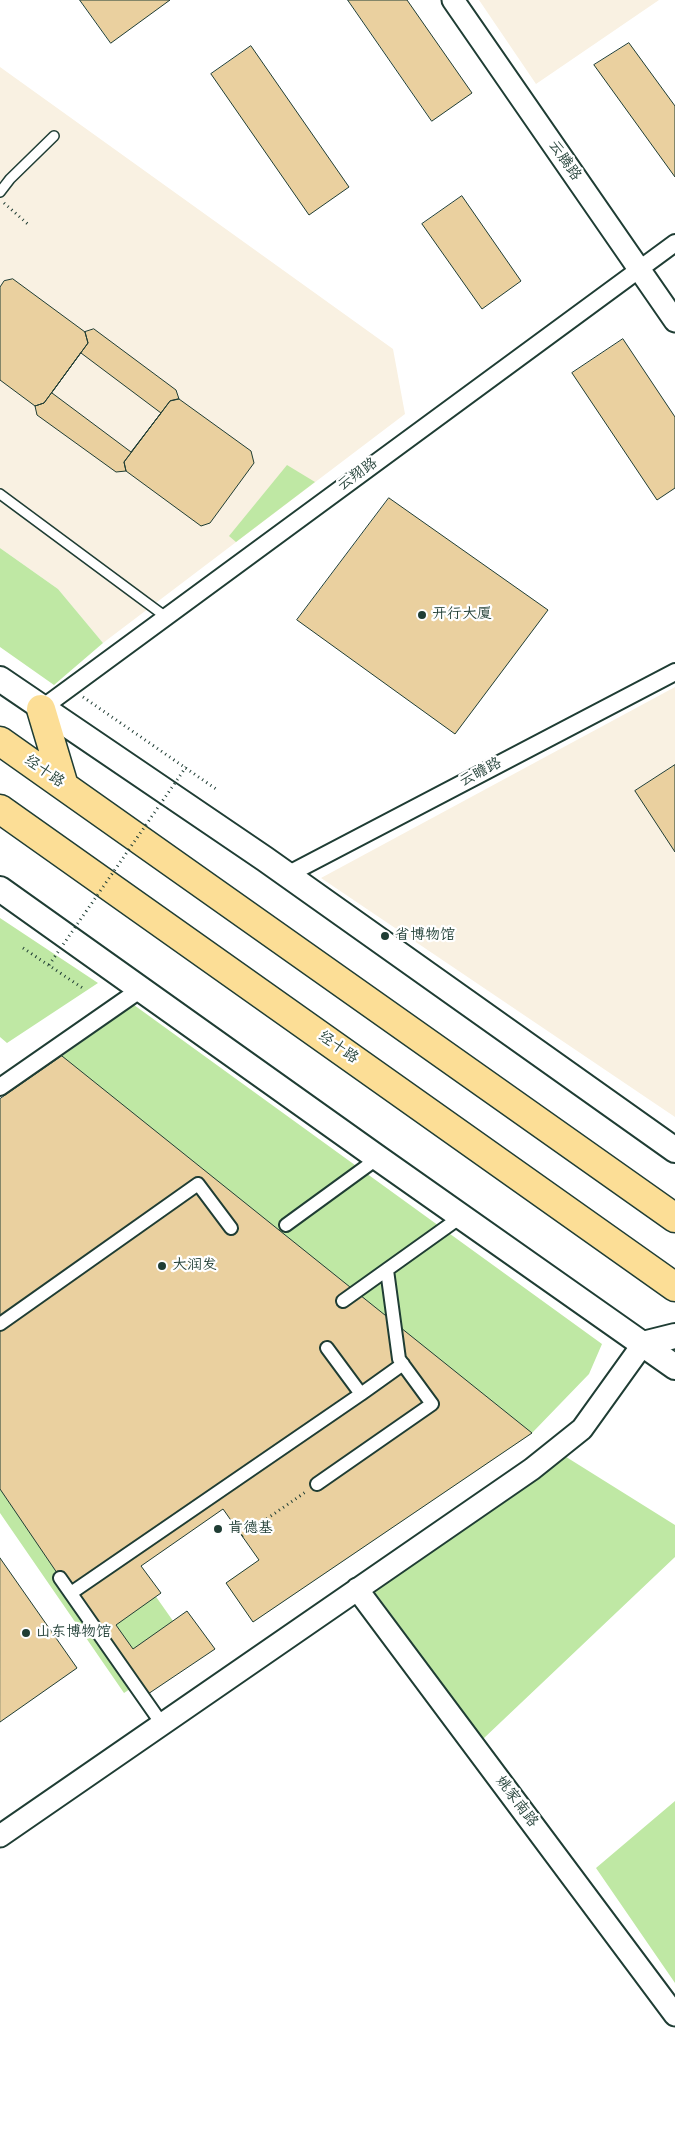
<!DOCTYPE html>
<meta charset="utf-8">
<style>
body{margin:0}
canvas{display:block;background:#fff}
</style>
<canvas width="675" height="2131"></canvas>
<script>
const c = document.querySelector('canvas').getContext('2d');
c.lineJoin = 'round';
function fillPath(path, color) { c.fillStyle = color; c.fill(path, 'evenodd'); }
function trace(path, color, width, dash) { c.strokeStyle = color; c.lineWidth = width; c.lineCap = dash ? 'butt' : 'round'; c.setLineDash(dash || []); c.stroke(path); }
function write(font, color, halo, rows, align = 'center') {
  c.font = font + ' "Architects Daughter","LXGW WenKai TC",sans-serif'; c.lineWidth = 4.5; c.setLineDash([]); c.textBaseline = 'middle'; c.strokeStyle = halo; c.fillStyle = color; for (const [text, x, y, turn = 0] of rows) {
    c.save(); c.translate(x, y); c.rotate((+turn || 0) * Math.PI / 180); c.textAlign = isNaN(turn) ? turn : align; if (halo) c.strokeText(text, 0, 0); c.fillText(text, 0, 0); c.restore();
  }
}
const built = new Path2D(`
 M479 0H659L536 84Z
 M0 67 393 349 405 414 103 643 58 589 0 548Z
 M675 687V1117L321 878Z`);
const green = new Path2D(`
 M287 465 315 482 236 542 229 536Z
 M0 548 58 589 103 643 54 685 0 647Z
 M0 918 98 983 7 1043 0 1037Z
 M134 1005 602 1344 589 1374 532 1433 253 1622 226 1583 333 1508 289 1442 126 1554 192 1648 124 1693 0 1513V1100Z
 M563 1455 675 1525V1557L483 1739 374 1591Z
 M675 1801V1983L596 1868Z`);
const building = new Path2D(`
 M80 0H170L111 43Z
 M348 0H407L472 93 432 121Z
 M629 43 675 106V177L594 65Z
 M251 46 349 187 309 215 211 74Z
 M462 196 521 281 482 309 422 224Z
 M13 279 85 332 88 343 44 403 35 406 0 380V287L4 281Z
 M94 329 176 390 179 399 170 401 124 462 126 471 116 472 37 415 35 406 44 403 88 343 85 332Z
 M623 339 675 417V488L657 500 572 373Z
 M81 353 161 413 131 452 52 393Z
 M179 399 251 451 254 463 210 523 201 526 126 471 124 462 170 401Z
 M389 498 548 610 455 734 297 620Z
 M675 765V852L635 791Z
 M62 1056 532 1433 253 1622 226 1583 259 1560 223 1509 141 1566 161 1593 116 1625 133 1649 187 1611 215 1649 142 1698 0 1489V1099Z
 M0 1558 77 1668 0 1722Z`);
const path = new Path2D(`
 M4 203 30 226
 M83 697 216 789
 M242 1536 307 1491`);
const service = new Path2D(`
 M0 192 10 179 54 136
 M0 494 166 617`);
const pedestrian = new Path2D(`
 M286 1225 378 1158
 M343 1301 462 1216
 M0 1324 198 1184 231 1228
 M361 1394 403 1364
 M317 1484 432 1404 399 1359 387 1270
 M60 1578 162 1724
 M71 1593 361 1394 327 1348`);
const minor = new Path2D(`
 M41 709 675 243
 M287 875 675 672
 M0 1087 141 989`);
const tertiary = new Path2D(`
 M453 0 675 321
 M357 1589 675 2015
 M0 1836 532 1469 582 1429 643 1344`);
const secondary = new Path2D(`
 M0 679 265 859 675 1150
 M0 889 378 1158 675 1367
 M643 1344 675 1336`);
const trunk = new Path2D(`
 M41 709 64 786
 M0 741 675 1218
 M0 809 675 1287`);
const pathBridge = new Path2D(`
 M23 948 84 989
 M49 965 186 767`);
const markers = [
 [422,615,5,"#1f3d34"],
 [385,936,5,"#1f3d34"],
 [162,1266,5,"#1f3d34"],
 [218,1529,5,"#1f3d34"],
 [26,1633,5,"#1f3d34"]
];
const streetNames = [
 ["云腾路",564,161,55],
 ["云翔路",358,475,-36],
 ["经十路",44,772,35],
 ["云瞻路",481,773,-28],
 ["经十路",338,1048,35],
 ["姚家南路",516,1802,53]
];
const poiNames = [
 ["开行大厦",432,615],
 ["省博物馆",395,936],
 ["大润发",172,1266],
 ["肯德基",228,1529],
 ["山东博物馆",36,1633]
];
fillPath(built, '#f9f1e2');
fillPath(green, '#bfe8a4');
fillPath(building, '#ead09f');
trace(building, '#1f3d34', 1);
trace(service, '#1f3d34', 12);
trace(pedestrian, '#1f3d34', 16);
trace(minor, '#1f3d34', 20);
trace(tertiary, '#1f3d34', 25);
trace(secondary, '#1f3d34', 28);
trace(trunk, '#1f3d34', 31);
trace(path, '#1f3d34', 3, [1, 4]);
trace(service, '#fff', 9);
trace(pedestrian, '#fff', 12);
trace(minor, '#fff', 16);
trace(tertiary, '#fff', 21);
trace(secondary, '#fff', 24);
trace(trunk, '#fcde96', 28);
trace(pathBridge, '#1f3d34', 3, [1, 4]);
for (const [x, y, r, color] of markers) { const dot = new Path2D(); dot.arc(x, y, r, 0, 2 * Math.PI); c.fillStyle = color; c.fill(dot); trace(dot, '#fff', 2); }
write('15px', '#1f3d34', '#fff', streetNames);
write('15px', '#1f3d34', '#fff', poiNames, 'left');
</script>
